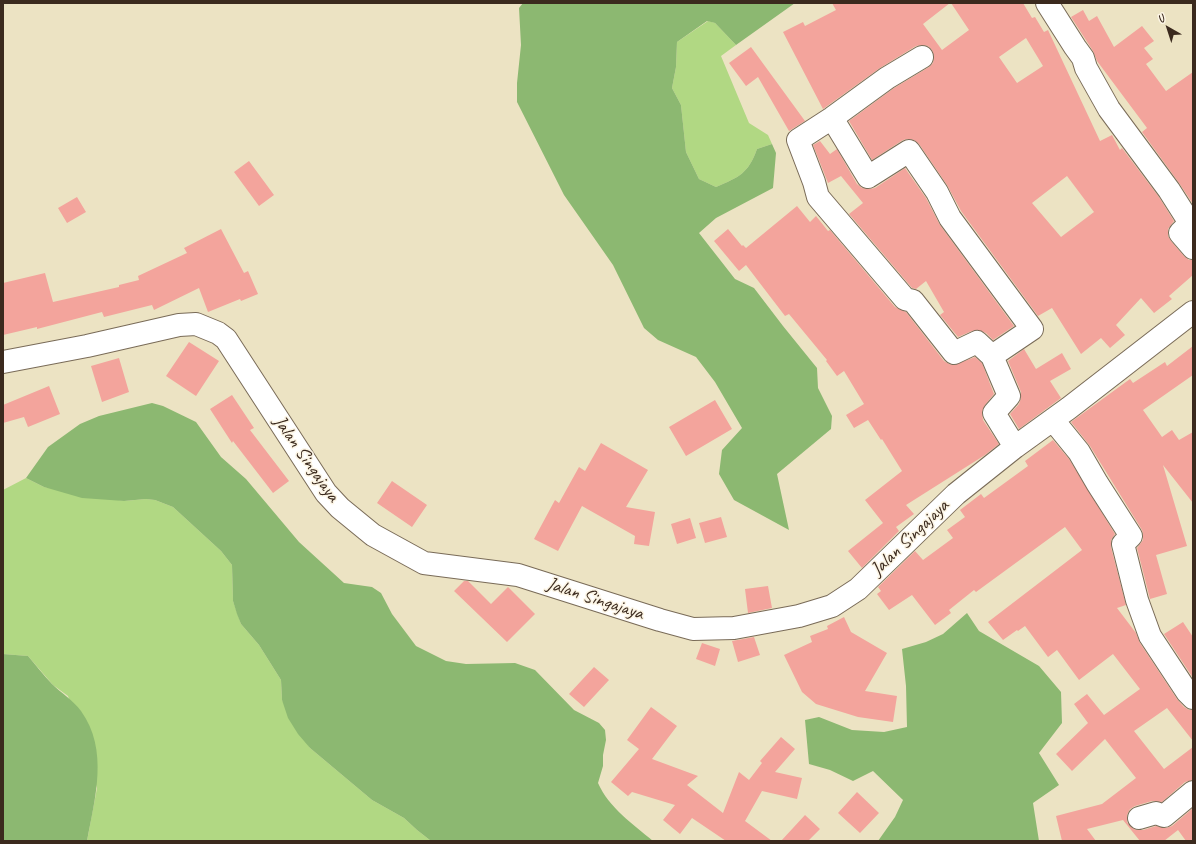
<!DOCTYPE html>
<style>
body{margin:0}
#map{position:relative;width:1196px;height:844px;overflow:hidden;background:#ece3c3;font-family:Caveat,sans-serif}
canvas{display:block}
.frame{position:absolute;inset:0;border:4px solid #3b2a1e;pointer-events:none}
.north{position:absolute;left:1148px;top:8px;width:40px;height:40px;-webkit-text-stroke:3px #fcf5e5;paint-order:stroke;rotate:321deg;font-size:11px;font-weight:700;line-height:16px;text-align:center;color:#3b2a1e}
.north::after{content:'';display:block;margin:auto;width:14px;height:18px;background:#3b2a1e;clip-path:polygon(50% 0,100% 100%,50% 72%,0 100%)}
</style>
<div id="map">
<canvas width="1196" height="844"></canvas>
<div class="frame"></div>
<div class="north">U</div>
</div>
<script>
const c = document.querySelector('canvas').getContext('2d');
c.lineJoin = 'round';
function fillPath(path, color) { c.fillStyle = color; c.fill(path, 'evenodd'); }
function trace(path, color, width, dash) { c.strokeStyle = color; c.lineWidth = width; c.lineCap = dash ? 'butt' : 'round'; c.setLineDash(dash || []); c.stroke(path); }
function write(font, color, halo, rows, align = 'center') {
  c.font = font + ' Caveat,sans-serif'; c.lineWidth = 3; c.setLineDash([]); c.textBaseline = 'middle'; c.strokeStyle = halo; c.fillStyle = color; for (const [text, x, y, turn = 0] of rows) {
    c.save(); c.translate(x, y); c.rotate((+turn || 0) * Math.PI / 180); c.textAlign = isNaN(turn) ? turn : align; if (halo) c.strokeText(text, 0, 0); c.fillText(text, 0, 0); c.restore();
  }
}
const green = new Path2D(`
 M708 21 715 23 736 45 721 56 749 123 768 135 772 144 757 149C748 174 739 177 716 187L699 179 686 152 681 105 672 88 676 67 677 42Z
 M26 478 44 487 124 501 146 499 155 500 173 507 221 551 232 565 233 601 241 624 259 645 281 680 282 700 310 748 372 800 404 818 417 830 431 841H87L97 788 68 696 53 685 28 656 3 654V490Z`);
const forest = new Path2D(`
 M523 3H795L736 45 715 23 707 21 677 42 676 67 672 88 681 105 686 152 699 179 716 187C739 177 748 174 757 149L772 144 776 153 773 188 716 218 699 233 735 279 754 288 783 326 817 368 818 388 832 416 831 429 777 474 789 530 734 500 719 474 722 450 742 428 715 382 696 357 658 340 644 328 613 265 564 195 517 102V83L521 45 519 8Z
 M152 403 163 406 196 422 221 457 246 479 299 542 344 583 372 587 381 593 392 614 416 646 446 661 466 664 515 663 535 670 574 710 599 723 605 730 606 740 603 755V766L598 783C609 808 633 824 653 841H431L417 830 404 818 372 800 310 748 298 734 288 718 282 700 281 680 259 645 241 624 237 614 233 601 232 565 221 551 173 507 155 500 146 499 124 501 82 498 44 487 26 478 48 447 80 424 99 416Z
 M967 613 979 631 1039 666 1061 692 1062 723 1039 753 1059 785 1033 803 1039 841H878L895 817 903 800 873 771 853 781 830 770 809 764 805 720 819 717 852 730 884 732 907 727 906 686 902 649 926 642 943 634Z
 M3 654 28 656C36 665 43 675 52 684 61 693 73 700 81 711 109 750 95 798 87 841H3Z`);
const building = new Path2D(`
 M832 3H950L923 24 942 50 969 30 951 3H1023L1032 18 1035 17 1044 32 1048 30 1100 141 1112 135 1120 150 1122 148 1159 197 1174 221 1168 229V236L1171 241 1184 256 1189 260H1193V275L1169 296 1172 299 1154 313 1141 298 1116 325 1125 335 1110 348 1101 338 1081 354 1052 308 1038 316 961 211 947 185 919 144 914 140 908 139 903 140 872 160 849 121 894 88 929 67 933 63 934 56 932 50 928 46 922 45 916 46 880 68 823 109 783 32 803 22 805 26 836 10ZM1026 38 1043 66 1017 83 999 57ZM1067 176 1094 212 1061 237 1032 203Z
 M1083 10 1089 21 1097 16 1114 47 1142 26 1154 41 1144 48 1153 59 1146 64 1166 91 1193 72V204L1179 183 1142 132 1147 128 1097 61 1093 51 1071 17Z
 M751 47 805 121 789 131 758 77 746 86 729 63Z
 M820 141 830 154 837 149 857 184 862 188 869 189 875 188 905 168 926 198 940 225 1014 326 993 340 986 333 978 330 972 331 958 337 940 315 944 312 926 281 916 289 912 288 849 214 863 203 841 176 828 183 813 145Z
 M249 161 274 195 259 206 234 172Z
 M77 197 86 212 67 223 58 208Z
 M797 206 810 222 816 216 828 231 830 230 895 307 906 312 944 361 949 364 954 365 975 357 982 363 994 394 985 405 982 412 983 420 999 444 985 455 906 505 914 514 896 527 899 531 862 568 848 551 883 523 865 500 902 471 882 439 881 440 868 420 854 428 846 415 864 404 844 371 837 376 826 361 827 360 789 314 785 316 746 265 739 271 714 241 728 229 742 246 743 245 746 248Z
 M221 229 244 273 248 271 258 294 241 301 240 299 208 312 199 288 154 310 152 305 104 317 102 312 37 329V327L3 335V283L45 273 53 302 119 287V285L139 280 138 276 187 253 184 248Z
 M189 342 219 361 196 396 166 376Z
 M1193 346V375L1143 410 1162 437 1172 430 1179 440 1193 432V503L1163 465 1187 546 1156 555 1167 594 1150 599 1137 548 1143 540V534L1142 530 1090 446 1071 422 1130 379 1133 383 1165 362 1167 366Z
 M1024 349 1036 369 1062 353 1071 369 1050 381 1061 398 1019 429 1010 414 1019 404 1021 398V392L1008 361Z
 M119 358 129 392 102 402 91 366Z
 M49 386 60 414 28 427 24 417 3 423V405Z
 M232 395 254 428 250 430 289 481 273 493 233 441 232 443 210 409Z
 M715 400 732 429 686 456 669 427Z
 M1053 440 1069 459 1115 534 1111 540V547L1126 605 1117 608 1136 633 1140 643 1177 699 1184 707 1189 710H1193V741L1167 708 1134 731 1164 769 1193 747V780L1185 782 1162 802 1152 801 1135 806 1130 809 1127 815V822L1131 827 1136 830H1143L1156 826 1166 828 1172 826 1193 808V841H1186L1178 830 1164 841H1140L1123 820 1087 829 1096 841H1062L1056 816 1102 804 1136 778 1105 739 1072 771 1056 754 1088 723 1074 704 1087 694 1104 715 1140 689 1113 654 1079 680 1057 650 1048 657 1025 626 1018 631 1017 630 1003 640 988 622 1082 550 1065 527 976 592 974 590 949 610 951 613 935 625 912 595 889 610 877 594 881 591 878 587 915 551 923 560 953 538 947 530 965 517 960 510 981 494 984 498 1028 466 1025 461Z
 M601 443 648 470 626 507 655 512 649 546 634 544 635 536 582 506 558 551 534 539 555 500 559 503 579 467 585 471Z
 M392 481 427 505 412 527 377 503Z
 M721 517 727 537 705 543 699 523Z
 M690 518 696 538 677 544 671 524Z
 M464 581H468L491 604 508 587 535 614 507 642 454 591Z
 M768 586 772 608 748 613 745 589Z
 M844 617 851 632 887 653 865 691 897 696 893 722 858 717 816 704 802 692 784 655 812 642 810 636 828 629 827 626Z
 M1183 622 1193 637V678L1164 634Z
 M754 637 760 655 738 662 732 641Z
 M702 643 720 649 715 666 696 659Z
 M594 667 609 680 584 707 569 694Z
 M651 707 677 726 652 759 698 776 687 785 723 813 739 772 749 780 762 763 760 761 781 737 795 749 775 772 802 778 797 799 762 791 745 821 772 841H726L692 818 680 834 663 820 675 805 632 792 628 796 611 782 639 749 627 740Z
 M857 792 879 813 860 833 838 813Z
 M805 815 820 829 808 841H781Z`);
const minor = new Path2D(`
 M1047 3 1075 47 1083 58 1086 68 1109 109 1169 190 1190 223 1180 233 1193 248
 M922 57 887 78 832 118 798 140 814 182 818 197 905 299 913 301 954 353 977 342 992 356 1009 396 994 413 1015 447
 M832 118 868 177 909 151 937 192 950 218 1032 329 992 356
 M3 362 87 346 179 325 196 324 218 333 226 339 326 493 340 508 373 535 424 563 518 575 660 620 693 629 734 628 799 616 832 606 858 589 956 494 1015 447 1069 408 1193 312
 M1053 420 1079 452 1097 483 1131 536 1123 544 1137 600 1150 636 1187 692 1193 698
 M1139 818 1156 813 1164 816 1193 792`);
const streetNames = [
 ["Jalan Singajaya",306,459,55],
 ["Jalan Singajaya",910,538,-44],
 ["Jalan Singajaya",595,599,18]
];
fillPath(green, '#b1d883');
fillPath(forest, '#8cb871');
fillPath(building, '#f3a49c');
trace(minor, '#796b58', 24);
trace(minor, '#fff', 22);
write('19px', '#3b2a1e', '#fcf5e5', streetNames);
</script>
